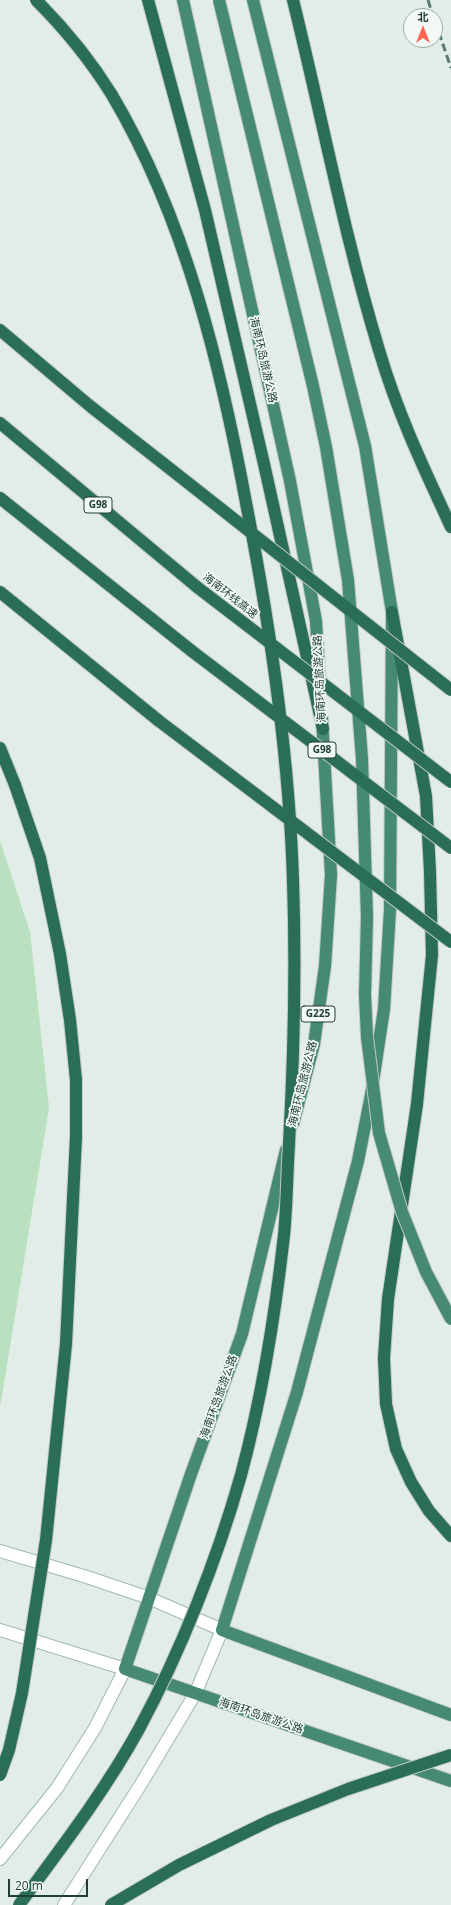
<!DOCTYPE html>
<meta charset="utf-8">
<style>
body{margin:0}
#map{position:relative;width:451px;height:1905px;overflow:hidden;background:#e1ede6;font-family:"Open Sans","Noto Sans SC",sans-serif}
canvas{display:block}
.north{position:absolute;left:403px;top:8px;width:40px;height:40px;box-sizing:border-box;background:#f2f9f5;border:1px solid #9eafa7;border-radius:50%;rotate:0deg;font-size:11px;font-weight:700;line-height:16px;text-align:center;color:#203f33}
.north::after{content:'';display:block;margin:auto;width:14px;height:18px;background:#fc6651;clip-path:polygon(50% 0,100% 100%,50% 72%,0 100%)}
.scale{position:absolute;left:8px;top:1879px;width:80px;height:18px;box-sizing:border-box;border:2px solid #203f33;border-top:0;padding-left:5px;font-size:12px;line-height:14px;white-space:nowrap;color:#203f33;-webkit-text-stroke:3px #f2f9f5;paint-order:stroke}
</style>
<div id="map">
<canvas width="451" height="1905"></canvas>
<div class="north">北</div>
<div class="scale">20 m</div>
</div>
<script>
const c = document.querySelector('canvas').getContext('2d');
c.lineJoin = 'round';
function fillPath(path, color) { c.fillStyle = color; c.fill(path, 'evenodd'); }
function trace(path, color, width, dash) { c.strokeStyle = color; c.lineWidth = width; c.lineCap = dash ? 'butt' : 'round'; c.setLineDash(dash || []); c.stroke(path); }
function write(font, color, halo, rows, align = 'center') {
  c.font = font + ' "Open Sans","Noto Sans SC",sans-serif'; c.lineWidth = 3.5; c.setLineDash([]); c.textBaseline = 'middle'; c.strokeStyle = halo; c.fillStyle = color; for (const [text, x, y, turn = 0] of rows) {
    c.save(); c.translate(x, y); c.rotate((+turn || 0) * Math.PI / 180); c.textAlign = isNaN(turn) ? turn : align; if (halo) c.strokeText(text, 0, 0); c.fillText(text, 0, 0); c.restore();
  }
}
const green = new Path2D(`
 M0 841 30 932 49 1108 0 1407Z`);
const secondary = new Path2D(`
 M0 1551 87 1577 149 1598 222 1630 195 1694 141 1784 64 1905
 M0 1630 125 1669 95 1728 57 1788 0 1859`);
const trunk = new Path2D(`
 M183 0 290 481 316 621 320 688
 M253 0 365 446 392 612 390 910 384 1009 371 1095 358 1161 297 1392 222 1630 451 1715
 M293 1124 314 1044 325 966 331 875 322 719
 M286 1150 242 1334 191 1474 125 1669 451 1781`);
const motorway = new Path2D(`
 M148 0 205 210 264 464 323 729
 M293 0C322 117 344 235 379 350 397 412 424 469 451 527
 M0 330 90 406 164 464
 M0 423 197 587
 M0 498 193 652
 M0 592 159 721
 M392 612 426 796 430 872 432 955 417 1104 388 1299 384 1358 386 1404 396 1449 411 1482 429 1511 451 1536
 M0 748 15 785`);
const rail = new Path2D(`
 M428 0 433 16
 M435 21 451 68`);
const trunkBridge = new Path2D(`
 M219 0 313 386 326 447 348 580 362 759 367 917 365 995 367 1037 379 1133 402 1212 426 1272 451 1319`);
const motorwayBridge = new Path2D(`
 M164 464 451 690
 M197 587 451 782
 M193 652 451 848
 M159 721 451 942
 M0 1775 9 1750 22 1693 46 1540 66 1344 76 1137V1080L70 1020 60 954 40 858 15 785
 M19 1905C61 1848 105 1791 139 1729 181 1651 217 1560 241 1475 262 1397 275 1316 284 1235 287 1205 287 1174 289 1144 294 1056 296 968 293 880 289 755 271 631 247 508 221 367 186 220 112 95 91 61 64 28 36 0
 M111 1905 179 1865 271 1820 348 1789 451 1755`);
const shields = [
 [98,505,28],
 [322,750,28],
 [318,1014,34]
];
const shieldNames = [
 ["G98",98,505],
 ["G98",322,750],
 ["G225",318,1014]
];
const streetNames = [
 ["海南环岛旅游公路",263,360,77],
 ["海南环线高速",230,596,38],
 ["海南环岛旅游公路",320,679,-93],
 ["海南环岛旅游公路",303,1084,-76],
 ["海南环岛旅游公路",219,1397,-70],
 ["海南环岛旅游公路",261,1716,19]
];
fillPath(green, '#b9e0bf');
trace(secondary, '#9fbaad', 14);
trace(trunk, '#c1c9c6', 14);
trace(motorway, '#c1c9c6', 14);
trace(secondary, '#fff', 12);
trace(trunk, '#468a72', 12);
trace(motorway, '#2a6e58', 12);
trace(rail, '#5b7b6e', 3, [8, 4]);
trace(trunkBridge, '#c1c9c6', 14, []);
trace(motorwayBridge, '#c1c9c6', 14, []);
trace(trunkBridge, '#468a72', 12);
trace(motorwayBridge, '#2a6e58', 12);
for (const [x, y, w] of shields) { const box = new Path2D(); box.roundRect(x - w / 2, y - 8, w, 16, 3); c.fillStyle = '#f2f9f5'; c.fill(box); trace(box, '#203f33', 1); }
write('bold 10px', '#203f33', null, shieldNames);
write('11px', '#203f33', '#f2f9f5', streetNames);
</script>
